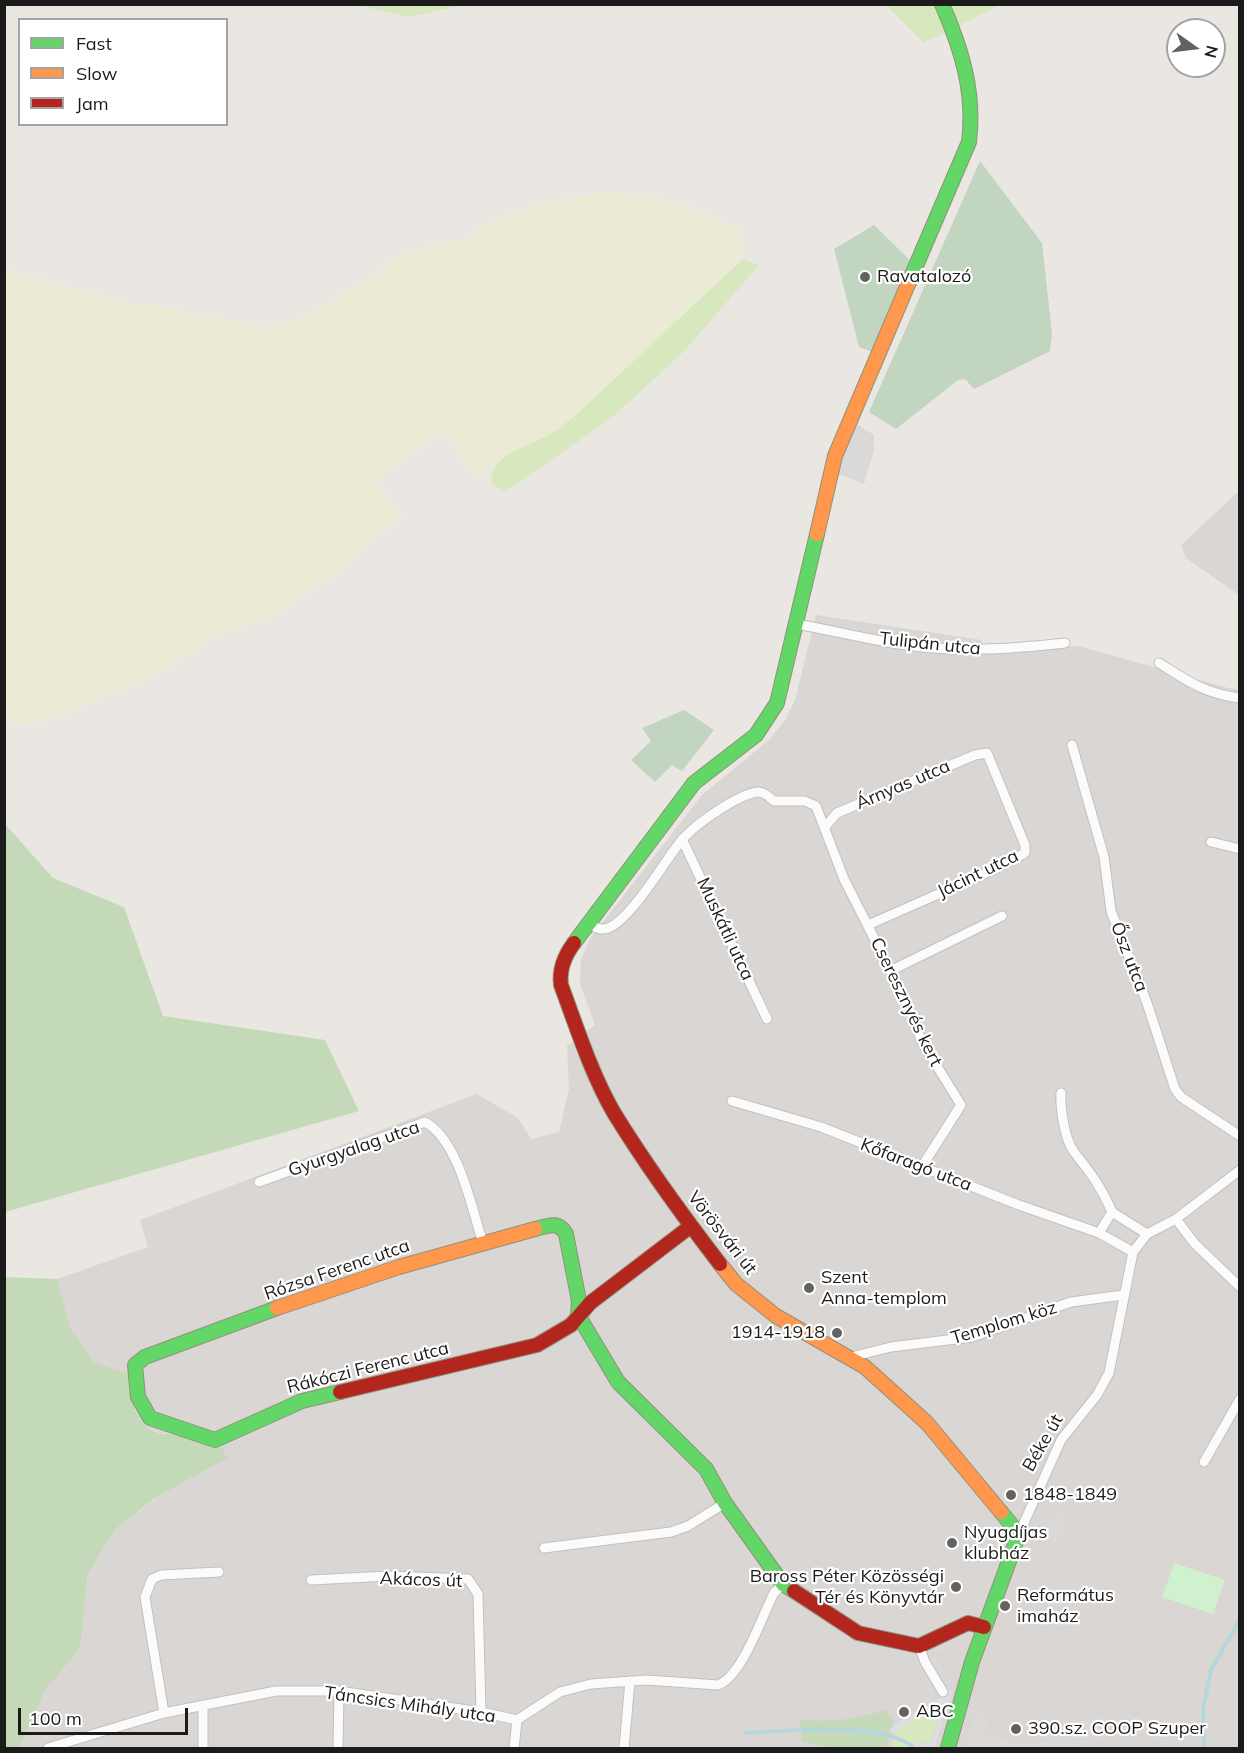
<!DOCTYPE html>
<meta charset="utf-8">
<style>
body{margin:0}
#map{position:relative;width:1244px;height:1753px;overflow:hidden;background:#eae7e2;font-family:Mulish,sans-serif}
canvas{display:block}
.frame{position:absolute;inset:0;border:6px solid #1b1b1b;pointer-events:none}
.legend{position:absolute;left:18px;top:18px;width:210px;height:108px;box-sizing:border-box;background:#fff;border:2px solid #a4a4a4;margin:0;padding:8px 10px;list-style:none;font-size:18px;color:#1b1b1b}
.legend li{display:flex;align-items:center;gap:12px;height:30px}
.legend b{width:30px;border:2px solid #a4a4a4}
.north{position:absolute;left:1166px;top:18px;width:60px;height:60px;box-sizing:border-box;background:#fff;border:2px solid #a4a4a4;border-radius:50%;rotate:104deg;font-size:16px;font-weight:700;line-height:24px;text-align:center;color:#1b1b1b}
.north::after{content:'';display:block;margin:auto;width:21px;height:27px;background:#636261;clip-path:polygon(50% 0,100% 100%,50% 72%,0 100%)}
.scale{position:absolute;left:18px;top:1708px;width:170px;height:27px;box-sizing:border-box;border:3px solid #1b1b1b;border-top:0;padding-left:8px;font-size:18px;line-height:21px;white-space:nowrap;color:#1b1b1b;-webkit-text-stroke:4px #fff;paint-order:stroke}
</style>
<div id="map">
<canvas width="1244" height="1753"></canvas>
<div class="frame"></div>
<ul class="legend">
<li><b style="height:8px;background:#63d668"></b>Fast</li>
<li><b style="height:8px;background:#ff974d"></b>Slow</li>
<li><b style="height:8px;background:#b3261e"></b>Jam</li>
</ul>
<div class="north">N</div>
<div class="scale">100 m</div>
</div>
<script>
const c = document.querySelector('canvas').getContext('2d');
c.lineJoin = 'round';
function fillPath(path, color) { c.fillStyle = color; c.fill(path, 'evenodd'); }
function trace(path, color, width, dash) { c.strokeStyle = color; c.lineWidth = width; c.lineCap = dash ? 'butt' : 'round'; c.setLineDash(dash || []); c.stroke(path); }
function write(font, color, halo, rows, align = 'center') {
  c.font = font + ' Mulish,sans-serif'; c.lineWidth = 4.5; c.setLineDash([]); c.textBaseline = 'middle'; c.strokeStyle = halo; c.fillStyle = color; for (const [text, x, y, turn = 0] of rows) {
    c.save(); c.translate(x, y); c.rotate((+turn || 0) * Math.PI / 180); c.textAlign = isNaN(turn) ? turn : align; if (halo) c.strokeText(text, 0, 0); c.fillText(text, 0, 0); c.restore();
  }
}
const residential = new Path2D(`
 M1239 491V595L1186 558 1181 545Z
 M816 615 982 640 984 653 1079 646 1228 688 1239 689V1748H19L45 1691 80 1648 88 1573 117 1528 222 1448H206L179 1435 160 1433 146 1427 137 1415 129 1374 95 1364 71 1330 57 1279 148 1247 140 1220 477 1094 518 1118 531 1139 559 1132 569 1089 567 1046 595 1025 580 984 581 959 591 937 702 795 769 740 786 719 795 700Z`);
const farmland = new Path2D(`
 M603 191 614 194H649L688 206 728 225 740 232 744 247 743 259 577 414 550 435 514 452 477 478 444 431 375 480 402 516 359 551 337 573 269 618 218 635 144 681 50 719 24 725 4 717V269L128 304 158 306 263 328 286 323 317 309 362 284 396 258 439 243 473 238 481 227 523 209 555 200 588 196Z`);
const grass = new Path2D(`
 M356 5V4L464 5 408 17Z
 M886 5H1001L924 43Z
 M743 259 759 265 687 348 649 384 610 419 517 484 503 491 491 482C491 453 530 447 550 434 560 429 568 421 577 414Z
 M934 1707 939 1717 930 1744 916 1742 912 1748H891L894 1730Z`);
const forest = new Path2D(`
 M5 824 53 878 124 907 163 1016 325 1040 359 1111 5 1212Z
 M5 1277 57 1279 71 1330 95 1363 129 1374C131 1397 133 1426 159 1433 165 1435 172 1433 178 1435 196 1439 200 1449 222 1448L227 1458 155 1498 117 1528 88 1573 80 1648 45 1691 19 1748H5Z
 M885 1710 895 1723 890 1729 886 1748H833L802 1742 800 1720C837 1721 850 1721 885 1710Z`);
const cemetery = new Path2D(`
 M980 161 1042 243 1052 334 1050 351 974 389 965 379 958 380 896 429 869 412Z
 M874 225 913 263 873 352 859 347 834 249Z
 M684 710 714 730 682 771 672 765 655 782 631 760 651 741 642 728Z`);
const park = new Path2D(`
 M1174 1563 1225 1580 1213 1614 1162 1597Z`);
const parking = new Path2D(`
 M852 421 874 435V450L864 484 836 473Z
 M1053 1512 1068 1518 1058 1542 1043 1536Z
 M951 1630 958 1643 936 1654 930 1642Z
 M936 1655 949 1677 937 1683 925 1662Z
 M975 1714 991 1716 985 1733 1016 1743H1046V1725L1102 1718 1104 1728 1077 1748H968V1738Z`);
const plaza = new Path2D(`
 M950 1689 953 1690 934 1748H912L915 1741 926 1745 933 1740 939 1717 934 1707 893 1732 890 1731 894 1724 937 1700Z`);
const stream = new Path2D(`
 M746 1733C788 1731 878 1721 912 1746
 M1204 1748 1203 1709 1211 1670 1240 1619`);
const street = new Path2D(`
 M796 624C831 630 865 639 900 644 955 653 1010 649 1065 643
 M1159 663C1188 681 1205 694 1240 698
 M1072 745 1104 857 1111 911 1147 1003 1175 1089 1181 1097 1240 1136
 M825 827 837 813 975 755 987 753 1025 845V853L995 869 868 925
 M682 839 767 1019
 M1211 842 1240 849
 M588 922C594 927 600 931 608 928 630 921 666 859 681 841 694 825 738 794 758 792 765 792 769 797 774 801H805L816 806 844 879 907 1003 922 1042 961 1105 921 1168
 M890 971 1002 916
 M1061 1093C1060 1109 1065 1140 1074 1152 1090 1172 1102 1188 1112 1212
 M732 1101 821 1127 1019 1205 1099 1233 1133 1252
 M259 1182 425 1122C458 1140 471 1205 482 1240
 M1112 1212 1147 1234
 M1176 1219 1195 1244 1240 1287
 M1099 1233 1112 1212
 M851 1357 891 1347 972 1337 1071 1302 1123 1295
 M1204 1462 1240 1399
 M1019 1534 1061 1440 1097 1395 1109 1373 1133 1252 1147 1234 1176 1219 1240 1170
 M544 1548 671 1532 688 1526 725 1503
 M311 1580 388 1576 468 1579 478 1594 481 1712
 M919 1646 925 1662 943 1692
 M164 1713 145 1597 152 1579 161 1575 219 1572
 M48 1748 164 1713 276 1691H339L481 1712 517 1720 560 1692 591 1684 646 1680 718 1685C742 1677 762 1616 774 1593L783 1584
 M203 1748V1707
 M338 1748 339 1691
 M514 1748 517 1720
 M624 1748 630 1681`);
const fast = new Path2D(`
 M909 282 969 142C975 92 962 50 942 4
 M574 943 694 783 756 735 777 703 817 534
 M535 1229C548 1226 558 1220 566 1234L579 1301 578 1315 618 1382 706 1469 725 1503 783 1584 794 1591
 M277 1308 145 1357 135 1365 138 1397 150 1418 215 1440 302 1401 340 1392
 M948 1748 972 1662 1019 1534 1001 1512`);
const slow = new Path2D(`
 M817 534 835 456 909 282
 M720 1264 736 1284 776 1316 865 1367 927 1423 1001 1512
 M277 1308 399 1267 535 1229`);
const jam = new Path2D(`
 M574 943C565 955 559 970 561 985 577 1028 591 1073 614 1113 646 1165 683 1216 720 1264
 M340 1392 537 1345 571 1325 590 1303 691 1226
 M794 1591 858 1633 919 1646 968 1623 984 1627`);
const markers = [
 [865,277,6,"#636261"],
 [809,1288,6,"#636261"],
 [837,1333,6,"#636261"],
 [1011,1495,6,"#636261"],
 [952,1543,6,"#636261"],
 [956,1587,6,"#636261"],
 [1005,1606,6,"#636261"],
 [904,1712,6,"#636261"],
 [1016,1729,6,"#636261"]
];
const poiNames = [
 ["Ravatalozó",877,277],
 ["Szent",821,1278],
 ["Anna-templom",821,1299],
 ["1914-1918",825,1333,"right"],
 ["1848-1849",1023,1495],
 ["Nyugdíjas",964,1533],
 ["klubház",964,1554],
 ["Baross Péter Közösségi",944,1577,"right"],
 ["Tér és Könyvtár",944,1598,"right"],
 ["Református",1017,1596],
 ["imaház",1017,1617],
 ["ABC",916,1712],
 ["390.sz. COOP Szuper",1028,1729]
];
const streetNames = [
 ["Tulipán utca",930,644,6],
 ["Árnyas utca",903,785,-23],
 ["Jácint utca",978,874,-26],
 ["Muskátli utca",725,929,65],
 ["Ősz utca",1129,957,69],
 ["Cseresznyés kert",906,1002,64],
 ["Gyurgyalag utca",354,1149,-19],
 ["Kőfaragó utca",916,1165,21],
 ["Vörösvári út",722,1233,52],
 ["Rózsa Ferenc utca",337,1270,-19],
 ["Templom köz",1004,1323,-17],
 ["Rákóczi Ferenc utca",368,1368,-14],
 ["Béke út",1043,1443,-60],
 ["Akácos út",421,1580,2],
 ["Táncsics Mihály utca",410,1705,8]
];
fillPath(residential, '#d9d6d4');
fillPath(farmland, '#ebead5');
fillPath(grass, '#d7e8bf');
fillPath(forest, '#c4d9b7');
fillPath(cemetery, '#c1d5c0');
fillPath(park, '#d0f1ce');
fillPath(parking, '#dad9d7');
fillPath(plaza, '#dedde2');
trace(stream, '#b6d6dd', 4);
trace(street, '#c2c1bf', 11);
trace(fast, '#91927b', 16);
trace(slow, '#91927b', 16);
trace(jam, '#91927b', 16);
trace(street, '#fcfbfb', 9);
trace(fast, '#63d668', 14);
trace(slow, '#ff974d', 14);
trace(jam, '#b3261e', 14);
for (const [x, y, r, color] of markers) { const dot = new Path2D(); dot.arc(x, y, r, 0, 2 * Math.PI); c.fillStyle = color; c.fill(dot); trace(dot, '#fff', 2); }
write('18px', '#1b1b1b', '#fff', poiNames, 'left');
write('18px', '#1b1b1b', '#fff', streetNames);
</script>
